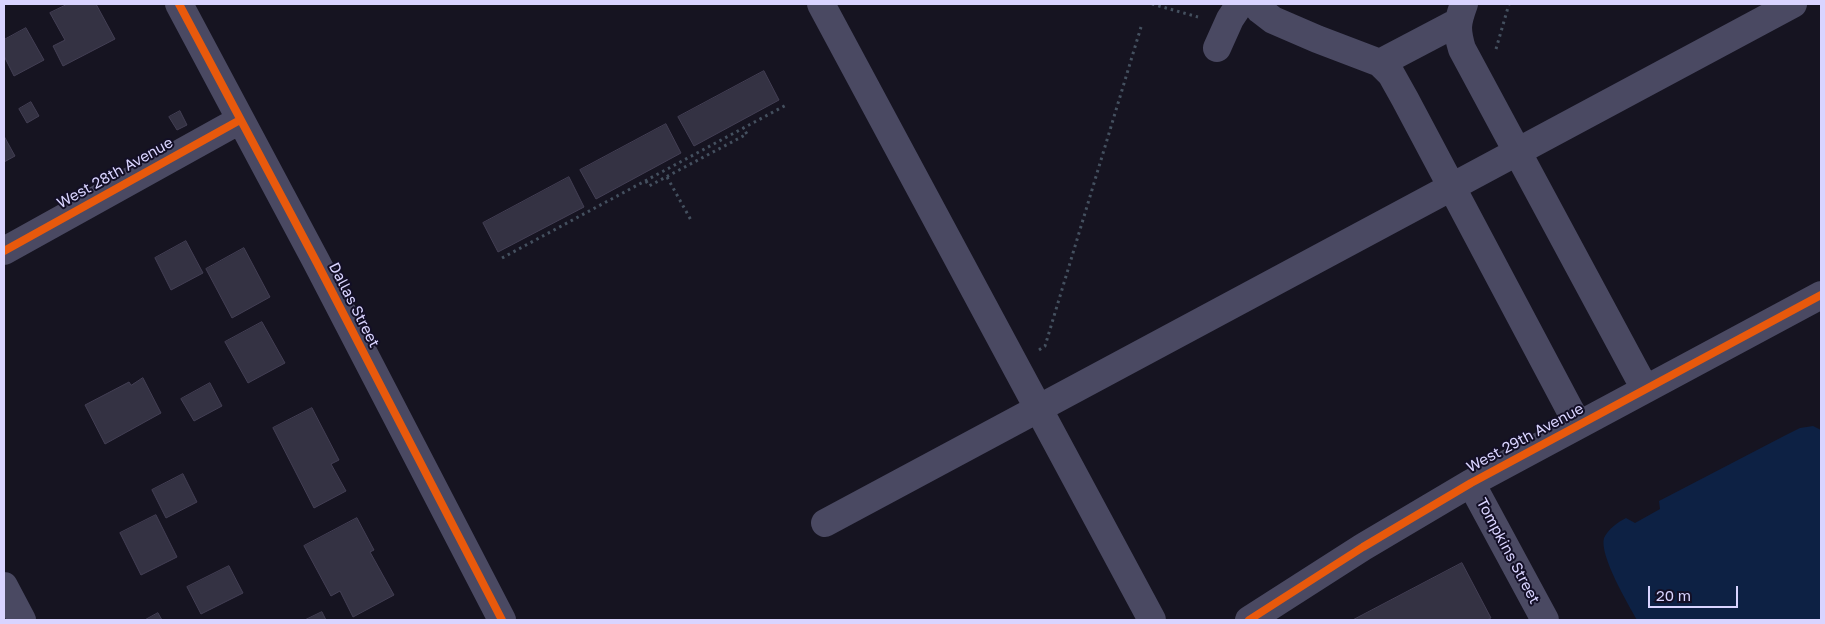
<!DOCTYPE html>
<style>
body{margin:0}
#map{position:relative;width:1825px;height:624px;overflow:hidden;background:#161421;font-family:"Golos Text",sans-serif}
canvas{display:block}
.frame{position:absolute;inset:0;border:5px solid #d9d4ff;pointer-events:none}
.scale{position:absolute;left:1648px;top:586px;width:90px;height:22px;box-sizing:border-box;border:2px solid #d9d4ff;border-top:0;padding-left:6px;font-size:15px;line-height:18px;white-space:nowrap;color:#d9d4ff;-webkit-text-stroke:4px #130f26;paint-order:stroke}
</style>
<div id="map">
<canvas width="1825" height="624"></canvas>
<div class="frame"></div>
<div class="scale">20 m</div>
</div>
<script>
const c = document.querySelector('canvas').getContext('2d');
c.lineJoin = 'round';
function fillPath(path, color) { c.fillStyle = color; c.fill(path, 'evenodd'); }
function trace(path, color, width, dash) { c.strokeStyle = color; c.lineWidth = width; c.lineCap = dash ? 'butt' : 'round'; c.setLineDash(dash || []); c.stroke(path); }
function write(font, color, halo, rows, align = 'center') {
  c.font = font + ' "Golos Text",sans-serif'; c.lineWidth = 4; c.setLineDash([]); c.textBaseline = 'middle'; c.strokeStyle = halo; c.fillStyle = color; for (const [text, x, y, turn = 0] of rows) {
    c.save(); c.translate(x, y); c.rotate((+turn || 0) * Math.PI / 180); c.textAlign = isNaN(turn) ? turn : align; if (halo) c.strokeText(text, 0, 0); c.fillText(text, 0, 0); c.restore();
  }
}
const water = new Path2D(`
 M1813 426 1821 430V620H1637C1628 604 1599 555 1604 538 1608 529 1618 522 1626 518L1635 523 1660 509 1659 501 1784 436 1800 428Z`);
const building = new Path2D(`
 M68 4H96L115 39 63 66 53 46 65 40 50 13Z
 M26 28 44 60 14 76 4 56V40Z
 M764 71 779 100 694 146 678 117Z
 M31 102 39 116 27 123 19 109Z
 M180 111 187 125 177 130 169 117Z
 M666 124 681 153 596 199 580 170Z
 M4 136 15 156 4 162Z
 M569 177 584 207 498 252 483 223Z
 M186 241 203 273 171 290 155 258Z
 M244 248 270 297 232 318 206 269Z
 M262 322 285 363 248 383 225 342Z
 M143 378 161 413 105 444 85 405 129 382 131 385Z
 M210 383 222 406 194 421 181 399Z
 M312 408 339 460 331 464 346 491 314 508 273 428Z
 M183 474 197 502 166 518 152 490Z
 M156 515 177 557 141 575 120 533Z
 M357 518 374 550 370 552 394 595 353 617 340 591 331 596 304 546Z
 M1462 563 1491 618 1487 620H1353Z
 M229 566 243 593 201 614 187 587Z
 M322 612 326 620H305Z
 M158 613 162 620H145Z`);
const path = new Path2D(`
 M1152 4 1198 17
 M1496 49 1509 4
 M667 177 692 222
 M646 181 649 186 747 134 743 128
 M502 258 788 104
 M1039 350 1045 346 1141 27`);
const minor = new Path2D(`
 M179 4 316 261 502 620
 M821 4 1152 620
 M1255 4 1260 10 1273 20 1317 39 1380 63 1391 74 1405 99 1578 425
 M1464 4C1457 23 1456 29 1462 49L1645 389
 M1217 48 1230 19 1240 4
 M1380 63 1458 22
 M4 251 240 120
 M1471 483 1545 620
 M825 523 1793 4
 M4 586 22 620
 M1249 620 1363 547 1471 483 1821 295`);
const cycleway = new Path2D(`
 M179 4 316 261 502 620
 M4 251 240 120
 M1249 620 1363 547 1471 483 1821 295`);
const streetNames = [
 ["West 28th Avenue",115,173,-29],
 ["Dallas Street",354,305,63],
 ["West 29th Avenue",1525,438,-28],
 ["Tompkins Street",1508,551,62]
];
fillPath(water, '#0d2144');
fillPath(building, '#343243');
trace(building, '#433f54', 1);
trace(path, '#44505f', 3, [2.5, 4]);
trace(minor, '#4a4962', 28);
trace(cycleway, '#e8590c', 8);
write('15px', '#d9d4ff', '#130f26', streetNames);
</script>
